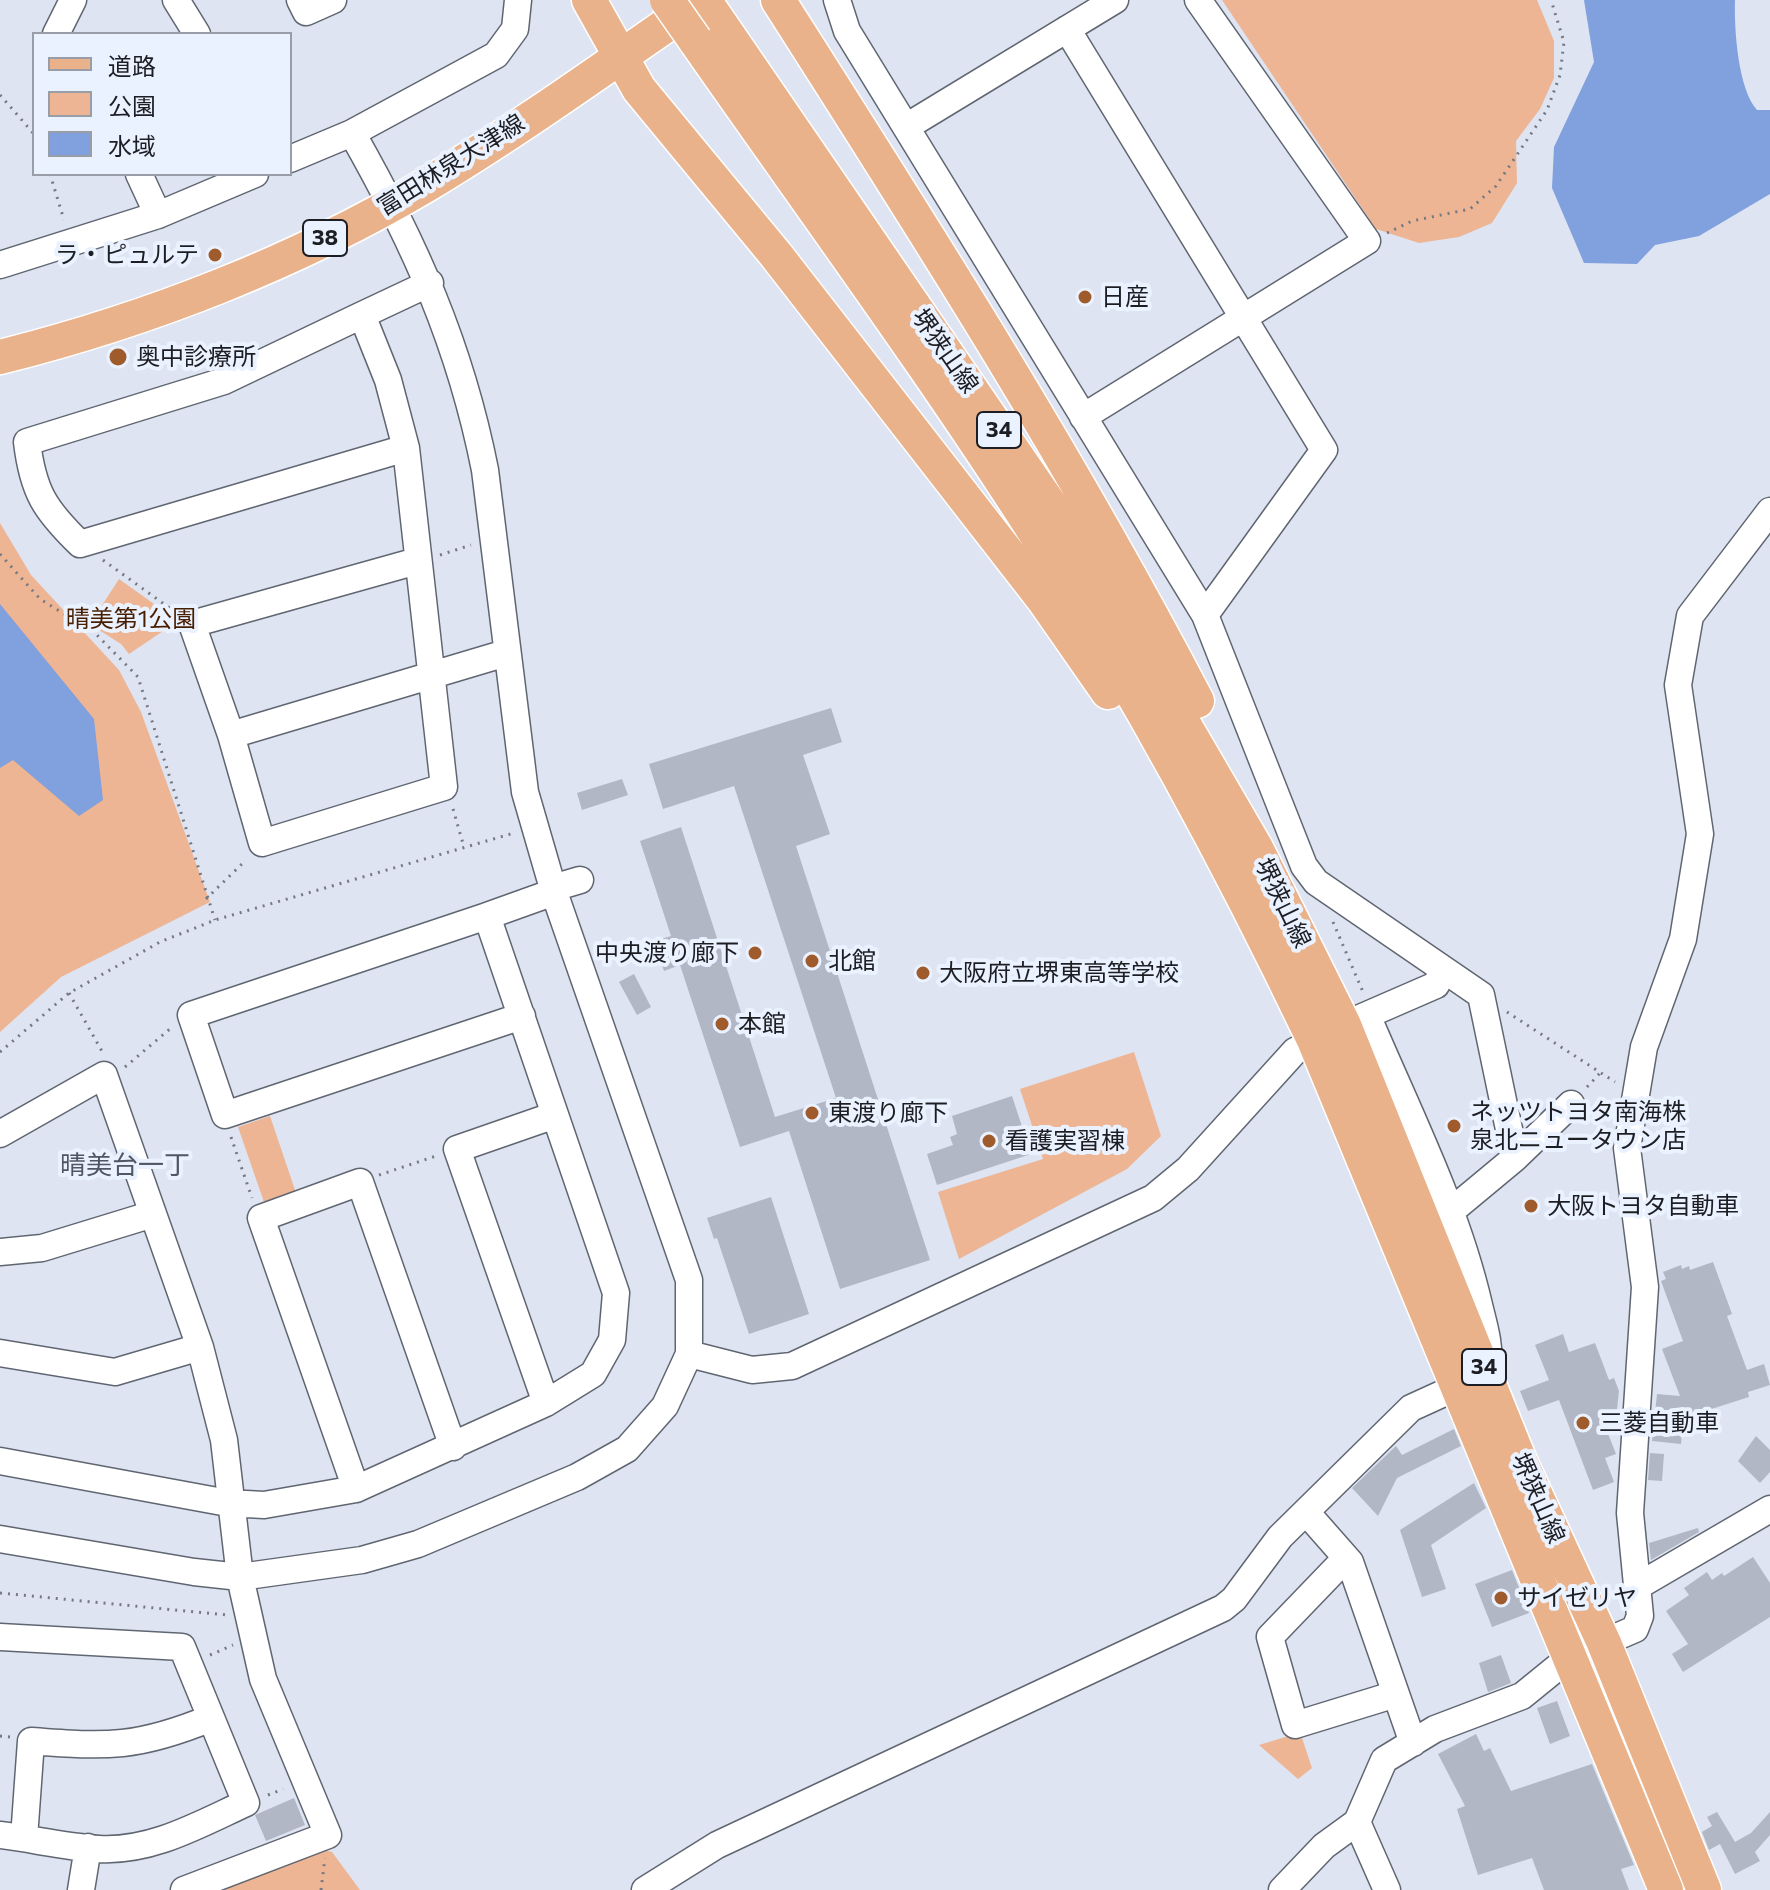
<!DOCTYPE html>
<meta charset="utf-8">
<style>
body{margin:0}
#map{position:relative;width:1770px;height:1890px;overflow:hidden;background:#dee4f2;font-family:Commissioner,"Noto Sans JP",sans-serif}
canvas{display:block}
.legend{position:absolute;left:32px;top:32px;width:260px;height:144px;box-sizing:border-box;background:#ebf2ff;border:2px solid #989da7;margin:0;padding:10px 14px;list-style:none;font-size:24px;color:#1c1e23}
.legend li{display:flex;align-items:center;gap:16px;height:40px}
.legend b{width:40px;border:2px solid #989da7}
</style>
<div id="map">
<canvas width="1770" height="1890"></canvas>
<ul class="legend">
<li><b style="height:10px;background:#eab28a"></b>道路</li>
<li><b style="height:22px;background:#edb593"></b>公園</li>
<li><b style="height:22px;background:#81a0de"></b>水域</li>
</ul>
</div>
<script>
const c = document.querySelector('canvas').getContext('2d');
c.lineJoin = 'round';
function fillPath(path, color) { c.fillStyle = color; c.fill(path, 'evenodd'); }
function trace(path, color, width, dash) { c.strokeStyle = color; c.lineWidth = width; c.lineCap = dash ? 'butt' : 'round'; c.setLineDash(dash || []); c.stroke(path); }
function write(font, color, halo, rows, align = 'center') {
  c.font = font + ' Commissioner,"Noto Sans JP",sans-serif'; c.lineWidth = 8; c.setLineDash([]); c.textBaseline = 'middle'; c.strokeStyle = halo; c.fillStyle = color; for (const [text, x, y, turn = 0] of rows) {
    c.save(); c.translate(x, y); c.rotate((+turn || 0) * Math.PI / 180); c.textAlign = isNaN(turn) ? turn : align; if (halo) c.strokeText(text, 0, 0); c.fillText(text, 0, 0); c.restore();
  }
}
const green = new Path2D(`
 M1222 0H1537L1554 41V78L1540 109 1516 141 1517 183 1492 223 1459 237 1419 243 1376 229Z
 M0 523 31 575 119 670 141 712 210 902 61 977 0 1032Z
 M119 579 178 621 129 654 121 644 90 624Z
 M1134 1052 1161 1136 1127 1169 959 1259 938 1192 1043 1159 1020 1089Z
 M270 1116 296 1193 264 1202 238 1127Z
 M1292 1735H1301L1312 1768 1298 1779 1259 1745Z
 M324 1850 332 1852 360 1890H221Z`);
const water = new Path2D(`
 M1584 0H1735C1734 29 1738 89 1757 110H1770V194L1699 236 1655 245 1637 264 1584 263 1552 188 1554 147 1594 62Z
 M0 604 94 719 103 800 79 816 13 760 0 768Z`);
const building = new Path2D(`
 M831 708 842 742 803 755 830 834 796 846 930 1260 840 1289 789 1131 740 1147 680 965 664 971 654 941 671 936 640 841 681 827 775 1117 836 1098 734 786 663 809 649 764Z
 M622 779 628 795 582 810 577 793Z
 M634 974 651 1007 637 1015 619 982Z
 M1012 1096 1031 1154 937 1185 927 1154 953 1145 950 1137 957 1134 952 1116Z
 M771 1197 809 1314 749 1334 717 1238 714 1239 707 1218Z
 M1713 1262 1732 1314 1727 1316 1747 1370 1764 1364 1770 1385 1748 1392 1749 1397 1683 1418 1681 1444 1652 1441 1657 1394 1680 1396 1662 1349 1683 1341 1661 1281 1666 1279 1663 1272 1681 1265 1682 1269 1689 1266 1690 1270Z
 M1563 1334 1569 1352 1595 1343 1609 1380 1614 1378 1619 1391 1615 1428 1607 1431 1616 1454 1605 1458 1614 1482 1593 1490 1559 1400 1528 1411 1520 1391 1549 1380 1535 1345Z
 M1454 1429 1461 1446 1397 1478 1378 1516 1352 1488 1396 1446 1402 1455Z
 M1756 1436 1770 1450V1472L1760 1483 1738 1461Z
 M1650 1453 1664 1454 1662 1481 1648 1480Z
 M1474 1483 1486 1508 1431 1545 1446 1589 1422 1597 1400 1530Z
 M1698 1528 1699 1532 1651 1560 1649 1543Z
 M1753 1557 1770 1583V1617L1683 1672 1672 1654 1688 1644 1666 1611 1689 1595 1684 1588 1707 1572 1712 1580 1722 1573 1724 1576Z
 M1512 1570 1529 1613 1492 1627 1475 1584Z
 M1501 1655 1511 1683 1488 1692 1479 1663Z
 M1557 1701 1570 1736 1550 1744 1537 1708Z
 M1476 1734 1484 1751 1490 1748 1511 1791 1592 1764 1634 1865 1621 1869 1629 1890H1544L1532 1858 1478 1875 1457 1809 1465 1806 1438 1754Z
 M294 1798 305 1825 266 1841 255 1815Z
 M1717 1812 1735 1842 1751 1833 1770 1812V1835L1755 1852 1760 1861 1735 1874 1720 1844 1709 1850 1702 1832 1712 1826 1707 1817Z`);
const path = new Path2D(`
 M0 95 34 134
 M50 174 64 220
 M1387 233 1412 221 1470 209 1496 186 1547 110 1560 75 1564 42 1551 0
 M0 554 40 599 95 633 138 677 215 920
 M440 555 471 545
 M103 560 175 612
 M453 809 464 847
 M206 899 246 860
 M1333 922 1363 992
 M69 993 103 1053
 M1507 1012 1615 1082
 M0 1052 69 993 160 942 215 920 514 833
 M125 1067 171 1028
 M1587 1087 1601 1072
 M231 1137 252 1198
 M379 1175 436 1156
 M0 1593 227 1615
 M210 1655 233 1645
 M0 1736 11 1737
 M268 1795 283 1789
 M321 1890 325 1858`);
const minor = new Path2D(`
 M176 0 197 34
 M300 0 306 12 333 0
 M837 0 847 31 1205 615 1304 866 1316 882 1481 995 1515 1158 1450 1212
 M1067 29 1324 450 1205 615
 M56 34 73 0
 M906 127 1115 0
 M290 159 352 133 496 55 515 29 518 0
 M139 174 158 215
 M0 265 158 215 255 174
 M362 315 224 381 27 442C33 492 45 510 80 544L406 448
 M1083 417 1367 241 1198 0
 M417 561 192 624 231 735 262 843 444 787 406 448 388 380 362 315 430 283
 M231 735 506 653
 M553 888 580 880
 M487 916 191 1015 225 1115 522 1016
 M1367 1015C1407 1110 1456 1205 1479 1305 1484 1326 1490 1344 1488 1365
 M0 1134 104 1075 200 1347 224 1440 240 1577 263 1679 328 1835 184 1890
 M1515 1158 1571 1104
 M0 1252 42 1248 153 1214
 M0 1353 115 1372 200 1347
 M689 1354 752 1370 792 1366 1153 1198 1188 1169 1295 1051 1344 1025 1436 985 1443 970
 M546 1403 457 1149 555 1115
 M0 1461 228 1503 264 1505 356 1489 546 1403 593 1374 612 1340 616 1293 487 916 554 892
 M356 1489 261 1218 360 1182 453 1447
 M1306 1512 1350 1562 1413 1743
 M0 1539 194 1572 240 1577 362 1560 418 1544 577 1477 627 1449 665 1406 689 1354V1280L554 892 525 792 485 470C460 344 415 244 352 133
 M1346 1558 1270 1637 1295 1725 1396 1694
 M1638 1586 1770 1509
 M0 1637 182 1647 246 1803C200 1824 152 1852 99 1849 66 1847 33 1839 0 1835
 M24 1838 31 1741C108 1747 138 1748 211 1718
 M81 1890 88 1847
 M645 1890 717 1845 1223 1608 1234 1599 1280 1537 1411 1408 1457 1387
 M1282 1890 1324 1846 1357 1822
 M1387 1890 1357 1822 1384 1760 1435 1729 1522 1696 1570 1657 1635 1629 1640 1616 1630 1513 1645 1287 1627 1148 1644 1047 1683 939 1700 834 1678 685 1690 616 1770 511`);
const major = new Path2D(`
 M589 0 639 89 776 255 1044 600 1108 692
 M704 0 1090 563 1256 848 1344 1025 1520 1461 1604 1643 1704 1890
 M778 0C924 229 1071 459 1197 701
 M695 40C810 205 930 368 1038 537 1141 699 1232 868 1314 1040L1666 1890
 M0 357C148 320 297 262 428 184 521 128 611 63 701 1`);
const majorBridge = new Path2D(`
 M667 0 695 40`);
const markers = [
 [215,255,8,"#9f5b2c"],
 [1085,297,8,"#9f5b2c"],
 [118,357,10,"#9f5b2c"],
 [755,953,8,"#9f5b2c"],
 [812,961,8,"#9f5b2c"],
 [923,973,8,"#9f5b2c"],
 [722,1024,8,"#9f5b2c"],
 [812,1113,8,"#9f5b2c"],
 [1454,1126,8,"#9f5b2c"],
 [989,1141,8,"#9f5b2c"],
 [1531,1206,8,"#9f5b2c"],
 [1583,1423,8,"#9f5b2c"],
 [1501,1598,8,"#9f5b2c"]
];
const shields = [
 [325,238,44],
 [999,430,44],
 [1484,1367,44]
];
const shieldNames = [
 ["38",325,238],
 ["34",999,430],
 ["34",1484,1367]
];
const streetNames = [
 ["富田林泉大津線",451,165,-32],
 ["堺狭山線",945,351,55],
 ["堺狭山線",1283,903,64],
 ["堺狭山線",1538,1498,66]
];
const poiNames = [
 ["ラ・ピュルテ",199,255,"right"],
 ["日産",1101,297],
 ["奥中診療所",136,357],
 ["中央渡り廊下",739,953,"right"],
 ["北館",828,961],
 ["大阪府立堺東高等学校",939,973],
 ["本館",738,1024],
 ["ネッツトヨタ南海株",1470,1112],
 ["泉北ニュータウン店",1470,1140],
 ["東渡り廊下",828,1113],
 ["看護実習棟",1005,1141],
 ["大阪トヨタ自動車",1547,1206],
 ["三菱自動車",1599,1423],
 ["サイゼリヤ",1517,1598]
];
const parkNames = [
 ["晴美第1公園",131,619]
];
const neighbourhoodNames = [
 ["晴美台一丁",125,1165]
];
fillPath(green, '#edb593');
fillPath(water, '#81a0de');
fillPath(building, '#b1b7c4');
trace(minor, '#606671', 29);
trace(major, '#fff', 37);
trace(path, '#757982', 3, [2, 6]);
trace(minor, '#fff', 26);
trace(major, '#eab28a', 34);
trace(majorBridge, '#fff', 37, []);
trace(majorBridge, '#eab28a', 34);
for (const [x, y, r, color] of markers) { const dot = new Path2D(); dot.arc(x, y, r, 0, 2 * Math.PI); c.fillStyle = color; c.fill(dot); trace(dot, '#ebf2ff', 3); }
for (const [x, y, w] of shields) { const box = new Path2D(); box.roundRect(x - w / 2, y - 18, w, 36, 6); c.fillStyle = '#ebf2ff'; c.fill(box); trace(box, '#1c1e23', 2); }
write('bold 22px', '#1c1e23', null, shieldNames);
write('24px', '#1c1e23', '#ebf2ff', streetNames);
write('24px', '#1c1e23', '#ebf2ff', poiNames, 'left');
write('24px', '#481e00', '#ebf2ff', parkNames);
write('26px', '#515762', '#ebf2ff', neighbourhoodNames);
</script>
